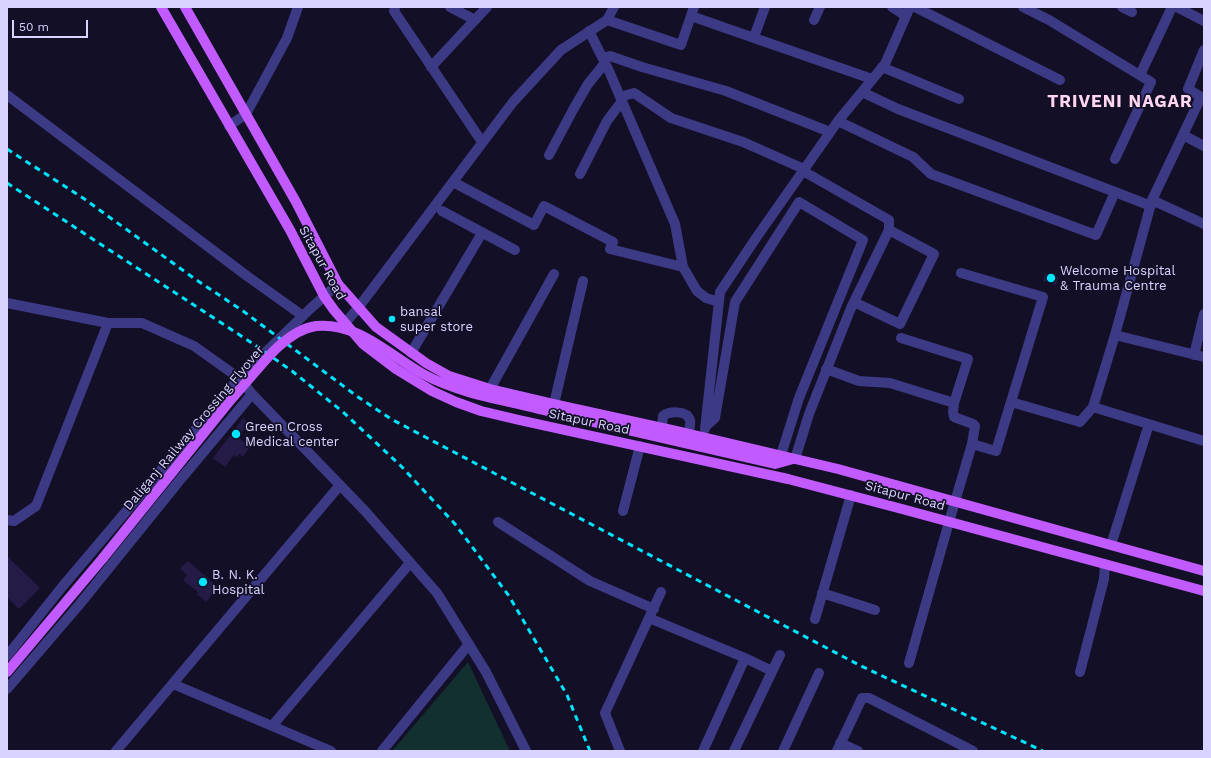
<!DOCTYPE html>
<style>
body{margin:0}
#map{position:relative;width:1211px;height:758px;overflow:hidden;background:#130f26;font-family:"Work Sans",sans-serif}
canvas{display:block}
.frame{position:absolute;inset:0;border:8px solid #d9d4ff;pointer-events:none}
.scale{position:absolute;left:12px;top:20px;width:76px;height:18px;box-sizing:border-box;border:2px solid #d9d4ff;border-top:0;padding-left:5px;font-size:12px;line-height:14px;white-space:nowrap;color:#d9d4ff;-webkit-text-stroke:3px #130f26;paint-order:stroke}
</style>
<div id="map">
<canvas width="1211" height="758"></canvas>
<div class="frame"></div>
<div class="scale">50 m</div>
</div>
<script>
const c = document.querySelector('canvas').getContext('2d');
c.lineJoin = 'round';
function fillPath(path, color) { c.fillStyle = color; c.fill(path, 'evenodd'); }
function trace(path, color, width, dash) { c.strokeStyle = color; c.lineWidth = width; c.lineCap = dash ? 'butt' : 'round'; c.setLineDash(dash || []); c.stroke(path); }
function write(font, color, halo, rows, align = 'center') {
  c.font = font + ' "Work Sans",sans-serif'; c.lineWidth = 3.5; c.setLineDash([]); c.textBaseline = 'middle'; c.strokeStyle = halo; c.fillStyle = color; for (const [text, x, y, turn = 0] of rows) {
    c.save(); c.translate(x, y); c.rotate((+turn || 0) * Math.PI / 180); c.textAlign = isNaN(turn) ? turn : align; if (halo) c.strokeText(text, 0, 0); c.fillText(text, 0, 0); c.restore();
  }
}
const green = new Path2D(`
 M468 662 510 751H392Z`);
const building = new Path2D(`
 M1045 273 1058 277 1056 285 1043 281Z
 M243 418 249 423 238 437 250 447 243 457 239 454 237 457 234 455 225 467 213 458Z
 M7 556 40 588 19 609 7 597Z
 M188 561 218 587 206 602 197 594 198 592 183 580 187 575 180 569Z`);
const minor = new Path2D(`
 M395 7 394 11 482 142
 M450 7 475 20
 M892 7 906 16
 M915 7 1060 80
 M1023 7 1049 20 1151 82 1115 159
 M1122 7 1132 12
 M1177 7 1204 21
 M691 16 872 79
 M607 20 681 45 694 7
 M814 20 820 7
 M589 31 609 71 675 224 683 267 697 291 706 298 719 302
 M754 37 765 7
 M1204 50 1188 89 1201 97 1152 200 1115 335 1093 407 1204 441
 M603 58 610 56 642 67 726 91 830 132
 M431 67 487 7
 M882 67 959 99
 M1140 75 1172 7
 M862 92 898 109 1115 192
 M7 95 247 276 303 316
 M620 97 634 93 671 118 743 142 804 169
 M838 121 913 157 931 174 1096 235 1115 192 1151 206
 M229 126 246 114 287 38 298 7
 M1183 135 1204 146
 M549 155 574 108 588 84 605 63
 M580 174 607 121 622 101
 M453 182 534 225 544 206 613 242 610 249 683 267
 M1152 200 1204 224
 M442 211 515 250
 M854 302 900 324 934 254 889 230
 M7 303 108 323H142L194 346 239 378 252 394 365 511 437 593 486 672 526 751
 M345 323 358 308 513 102 561 50 607 20 614 7
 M1115 335 1204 357
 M411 353 482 233
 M1194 355 1204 314
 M826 369 859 381 890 383 954 403 968 359 901 338
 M490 389 554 274
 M1011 402 1080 422 1093 407
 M954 403 953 412 954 417 973 424 975 426 972 444
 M554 404 583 281
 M706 426 715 418 735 302 799 202 863 240 799 398 781 455
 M662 427 663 416C669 411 687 410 690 420 691 424 689 430 688 433
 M705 429 720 292 756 238 838 121 885 64 910 7
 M795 459 809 414 851 308 889 230V220L803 171
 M623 511 640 446
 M7 520 14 521 36 506 108 323
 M498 522 590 581 654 609
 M1111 545 1149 424
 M822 593 875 610
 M649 618 745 658 772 671
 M815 619 851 495
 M7 656 62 587 239 378 310 309 338 284
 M909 663 949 522 972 444 996 451 1043 297 961 273
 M1080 672 1104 579 1105 564
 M173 684 331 751
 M7 689 79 605 180 480 252 394
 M272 726 410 563
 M840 743 858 751
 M116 751 340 485
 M382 751 469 644
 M620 751 605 713 661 592
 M703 751 745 658
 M734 751 780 655
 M783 751 819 673
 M837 751 862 698H869L973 751`);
const major = new Path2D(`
 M161 7 290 230 324 296 334 310 363 344 396 369 432 391 456 402 481 411 519 420 788 479 902 509 1204 591
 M185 7 296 202 338 284 376 327 426 363 449 376 490 389 554 404 676 431 838 469 1204 571
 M623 429 775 464 793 459
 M7 672 103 558`);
const rail = new Path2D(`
 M7 149 83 198 195 279 243 311 358 397 391 419 861 666 1043 751
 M7 183 252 343 292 371 343 412 401 466 455 524 509 596 567 695 590 751`);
const majorBridge = new Path2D(`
 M103 558C138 515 172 472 207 429 222 410 238 391 255 372 263 363 270 354 279 346 289 337 302 328 316 326 358 322 389 355 423 374 453 390 486 397 519 404 553 412 588 421 623 429`);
const markers = [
 [1051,278,5,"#00e5ff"],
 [392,319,4,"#00e5ff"],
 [236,434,5,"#00e5ff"],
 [203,582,5,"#00e5ff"]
];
const streetNames = [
 ["Sitapur Road",322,263,61],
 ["Sitapur Road",589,422,12],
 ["Daliganj Railway Crossing Flyover",194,428,-50],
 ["Sitapur Road",905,496,15]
];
const poiNames = [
 ["Welcome Hospital",1060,271],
 ["& Trauma Centre",1060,286],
 ["bansal",400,312],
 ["super store",400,327],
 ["Green Cross",245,427],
 ["Medical center",245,442],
 ["B. N. K.",212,575],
 ["Hospital",212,590]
];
const districtNames = [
 ["TRIVENI NAGAR",1120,102]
];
fillPath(green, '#12302f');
fillPath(building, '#241b47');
trace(minor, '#3d3a85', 10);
trace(major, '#c25bff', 10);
trace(rail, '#00e5ff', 3, [6, 5]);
trace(majorBridge, '#c25bff', 10);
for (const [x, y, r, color] of markers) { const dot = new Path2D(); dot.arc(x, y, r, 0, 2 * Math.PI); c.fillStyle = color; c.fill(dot); trace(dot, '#130f26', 1.5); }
write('13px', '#d9d4ff', '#130f26', streetNames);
write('13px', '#d9d4ff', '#130f26', poiNames, 'left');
c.letterSpacing = '1px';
write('bold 17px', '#ffd6f0', '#130f26', districtNames);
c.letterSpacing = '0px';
</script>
